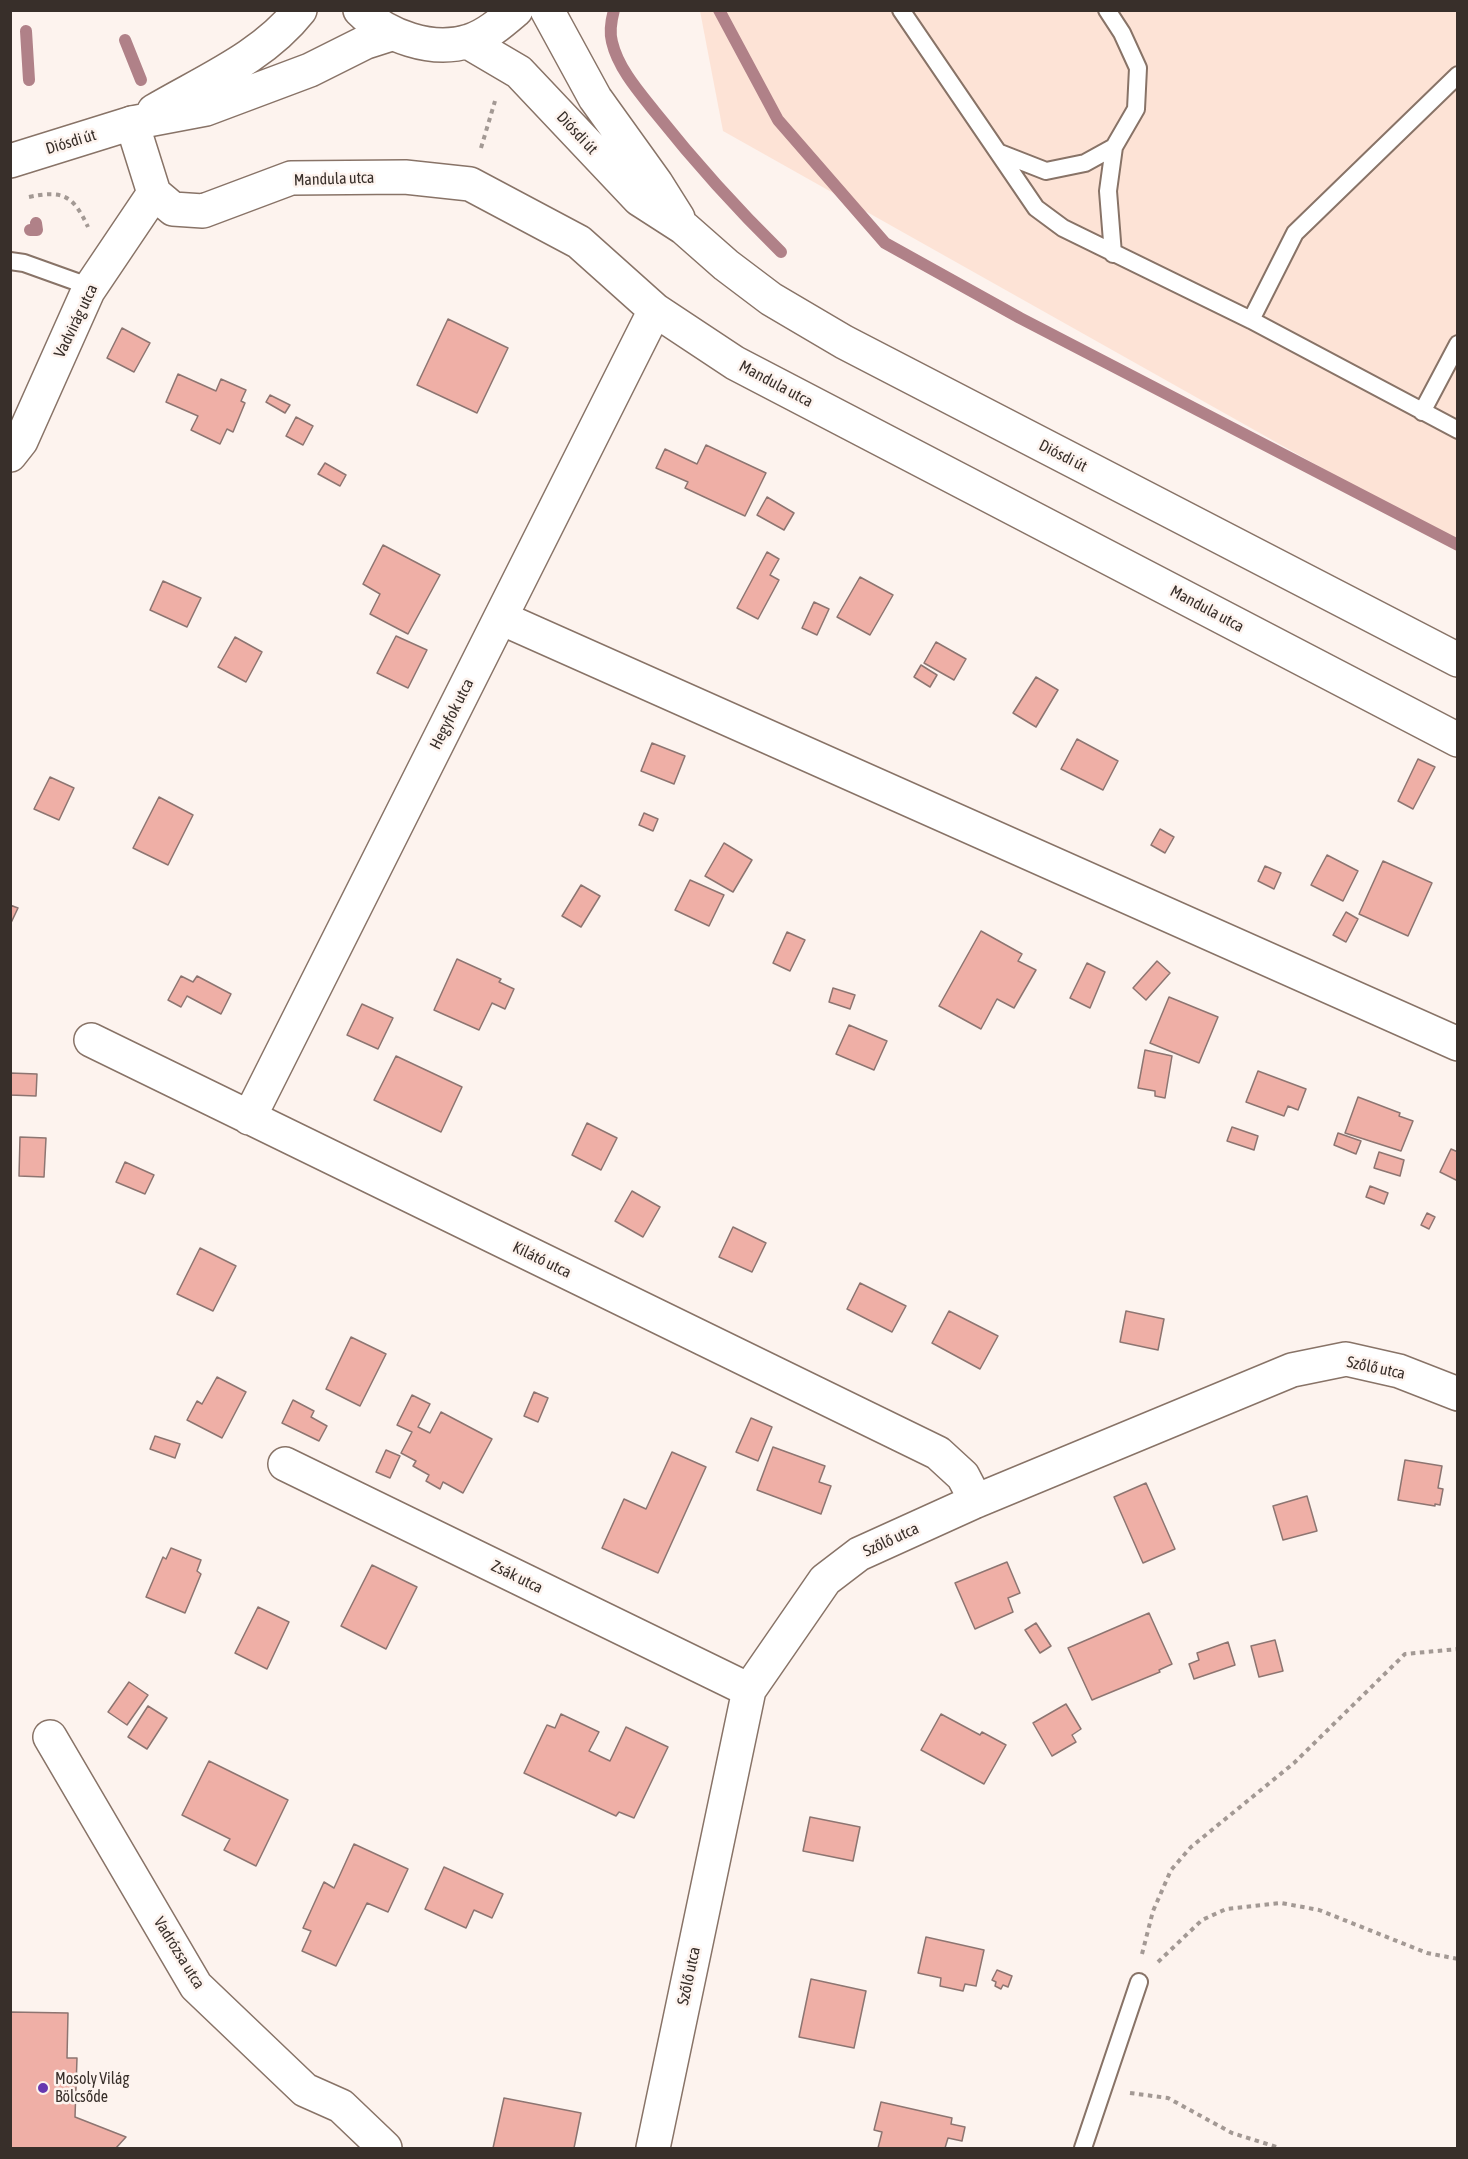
<!DOCTYPE html>
<meta charset="utf-8">
<style>
body{margin:0}
#map{position:relative;width:1468px;height:2159px;overflow:hidden;background:#fdf3ee;font-family:"Asap Condensed",sans-serif}
canvas{display:block}
.frame{position:absolute;inset:0;border:12px solid #382f2a;pointer-events:none}
</style>
<div id="map">
<canvas width="1468" height="2159"></canvas>
<div class="frame"></div>
</div>
<script>
const c = document.querySelector('canvas').getContext('2d');
c.lineJoin = 'round';
function fillPath(path, color) { c.fillStyle = color; c.fill(path, 'evenodd'); }
function trace(path, color, width, dash) { c.strokeStyle = color; c.lineWidth = width; c.lineCap = dash ? 'butt' : 'round'; c.setLineDash(dash || []); c.stroke(path); }
function write(font, color, halo, rows, align = 'center') {
  c.font = font + ' "Asap Condensed",sans-serif'; c.lineWidth = 5; c.setLineDash([]); c.textBaseline = 'middle'; c.strokeStyle = halo; c.fillStyle = color; for (const [text, x, y, turn = 0] of rows) {
    c.save(); c.translate(x, y); c.rotate((+turn || 0) * Math.PI / 180); c.textAlign = isNaN(turn) ? turn : align; if (halo) c.strokeText(text, 0, 0); c.fillText(text, 0, 0); c.restore();
  }
}
const built = new Path2D(`
 M700 11H1457V544L723 131Z`);
const stream = new Path2D(`
 M614 10C611 21 609 31 612 42 618 68 639 92 655 112 694 161 736 208 781 252
 M719 10 778 120 885 243 1020 318 1458 545
 M26 31 29 80
 M125 40 141 80
 M30 230H37L36 223`);
const building = new Path2D(`
 M448 319 508 348 477 413 417 385Z
 M122 328 150 343 134 372 107 358Z
 M178 374 216 391 221 379 246 390 241 401 245 403 233 432 227 429 220 444 191 430 198 416 166 402Z
 M270 395 290 405 285 413 266 402Z
 M296 417 313 426 303 445 286 436Z
 M706 445 766 473 745 516 685 488 688 482 656 468 665 449 697 464Z
 M325 463 346 475 340 486 318 474Z
 M767 497 794 513 784 530 757 515Z
 M383 545 440 575 408 634 370 614 380 594 363 584Z
 M767 552 779 559 770 575 779 580 758 619 737 608Z
 M860 577 893 595 870 635 837 617Z
 M163 581 201 598 187 627 150 610Z
 M814 602 829 609 817 635 802 628Z
 M396 636 427 650 408 688 377 673Z
 M235 637 262 652 246 682 218 667Z
 M936 642 966 659 954 680 924 663Z
 M921 665 937 675 930 687 914 677Z
 M1036 677 1058 690 1036 727 1013 713Z
 M1077 739 1118 761 1103 790 1061 769Z
 M652 743 685 756 674 784 641 771Z
 M1418 759 1435 767 1413 809 1398 801Z
 M50 777 74 788 59 820 34 809Z
 M159 797 193 815 168 865 133 848Z
 M644 813 658 819 653 831 639 825Z
 M1160 829 1174 837 1165 853 1151 845Z
 M724 843 752 860 733 892 705 876Z
 M1327 855 1358 871 1343 901 1311 885Z
 M1383 861 1432 883 1408 936 1359 914Z
 M1265 866 1281 873 1274 889 1258 881Z
 M690 880 724 895 709 926 675 910Z
 M581 885 600 896 581 927 562 916Z
 M10 905 18 908 10 925Z
 M1346 912 1358 919 1346 942 1333 935Z
 M981 931 1022 954 1018 961 1036 970 1014 1008 997 999 981 1029 939 1006Z
 M787 932 805 940 790 971 773 963Z
 M457 959 501 979 499 982 514 989 505 1009 492 1003 479 1030 434 1010Z
 M1157 961 1170 973 1146 1000 1133 988Z
 M1087 963 1105 972 1090 1008 1070 998Z
 M181 976 193 982 197 976 231 994 221 1014 187 996 181 1007 168 1000Z
 M833 988 855 995 850 1009 829 1002Z
 M1169 997 1218 1017 1199 1063 1150 1043Z
 M362 1004 393 1018 378 1049 347 1035Z
 M849 1025 887 1041 874 1070 836 1054Z
 M1145 1050 1172 1056 1165 1098 1155 1096V1091L1138 1088Z
 M396 1056 462 1087 441 1132 374 1100Z
 M1258 1071 1306 1089 1298 1110 1288 1106 1284 1116 1246 1102Z
 M10 1073 37 1074 36 1096 10 1095Z
 M1358 1097 1400 1113 1399 1116 1413 1121 1401 1151 1345 1133Z
 M587 1123 617 1138 601 1170 572 1155Z
 M1232 1127 1258 1136 1254 1150 1227 1141Z
 M1338 1133 1361 1141 1356 1154 1334 1145Z
 M20 1137 46 1138 44 1177 19 1176Z
 M1451 1149 1458 1152V1181L1440 1172Z
 M1379 1152 1404 1160 1400 1176 1374 1168Z
 M125 1162 154 1175 145 1194 116 1182Z
 M1370 1186 1388 1193 1384 1204 1366 1197Z
 M632 1191 660 1207 643 1237 615 1221Z
 M1427 1213 1435 1217 1429 1229 1421 1225Z
 M733 1227 766 1243 752 1272 719 1257Z
 M200 1248 236 1266 213 1311 177 1294Z
 M860 1283 906 1306 892 1332 847 1309Z
 M949 1311 998 1336 980 1369 932 1343Z
 M1126 1311 1164 1319 1158 1350 1120 1342Z
 M351 1337 386 1354 360 1406 326 1389Z
 M217 1377 246 1392 222 1438 187 1420 197 1401 202 1404Z
 M534 1392 548 1398 538 1422 524 1416Z
 M412 1395 430 1404 418 1427 430 1433 441 1412 492 1439 463 1493 443 1482 440 1489 426 1481 429 1475 413 1466 416 1461 401 1453 412 1432 397 1425Z
 M293 1400 314 1411 311 1417 327 1426 319 1441 282 1423Z
 M751 1418 772 1427 758 1461 736 1452Z
 M155 1436 180 1444 175 1458 150 1449Z
 M773 1447 825 1466 819 1482 831 1486 821 1514 757 1490Z
 M386 1450 400 1456 390 1478 376 1472Z
 M672 1452 706 1467 658 1573 602 1548 624 1499 646 1509Z
 M1405 1460 1442 1466 1438 1488 1443 1489 1440 1505 1435 1504V1506L1398 1500Z
 M1146 1483 1175 1549 1143 1563 1114 1497Z
 M1307 1496 1317 1531 1283 1540 1273 1506Z
 M171 1548 201 1560 197 1571 201 1574 185 1613 146 1597 163 1557 166 1559Z
 M1007 1562 1020 1593 1008 1598 1013 1612 975 1629 955 1583Z
 M372 1565 417 1587 386 1649 341 1626Z
 M258 1607 289 1622 267 1669 235 1653Z
 M1149 1613 1172 1664 1159 1670 1160 1672 1092 1700 1068 1648Z
 M1036 1623 1051 1646 1040 1653 1025 1630Z
 M1275 1640 1283 1671 1259 1677 1251 1646Z
 M1228 1642 1235 1665 1194 1679 1189 1664 1199 1660 1197 1653Z
 M129 1682 148 1695 127 1725 108 1712Z
 M1066 1704 1081 1729 1072 1735 1076 1742 1052 1756 1033 1723Z
 M148 1706 167 1718 147 1749 128 1737Z
 M561 1714 599 1732 589 1751 610 1761 626 1727 668 1747 634 1818 619 1812 616 1816 524 1773 547 1725 555 1728Z
 M941 1714 980 1735 982 1732 1006 1745 984 1784 921 1750Z
 M209 1761 288 1800 256 1866 224 1850 230 1839 182 1815Z
 M810 1817 860 1827 853 1861 803 1851Z
 M354 1844 408 1869 388 1912 367 1903 336 1966 302 1951 311 1931 303 1928 324 1882 334 1888Z
 M444 1867 503 1894 492 1918 474 1910 466 1928 425 1909Z
 M926 1937 984 1950 976 1986 965 1984 963 1991 940 1986 941 1978 918 1973Z
 M997 1970 1012 1976 1008 1987 1003 1985 1001 1989 995 1986 996 1982 992 1980Z
 M811 1979 866 1991 854 2048 799 2037Z
 M10 2012 68 2013 67 2058H77L75 2117 126 2137 116 2148H10Z
 M504 2098 581 2113 574 2148H493Z
 M881 2102 952 2118 951 2124 965 2127 962 2141 948 2138 945 2148H878L882 2132 874 2130Z`);
const path = new Path2D(`
 M481 148 495 101
 M29 197C63 190 73 195 88 227
 M1142 1954 1153 1911 1171 1870 1191 1847 1294 1763 1405 1654 1458 1649
 M1158 1962 1202 1920 1226 1909 1281 1903 1319 1910 1427 1953 1458 1959
 M1130 2093 1168 2098 1232 2133 1280 2148`);
const service = new Path2D(`
 M901 10 1036 208 1063 228 1251 320 1458 430
 M1000 153 1046 171 1085 163 1114 147 1136 109 1138 68 1122 33 1107 10
 M1113 254 1108 191 1114 147
 M10 261 24 263 91 287
 M1251 320 1295 233 1458 75
 M1422 412 1458 344
 M1083 2148 1139 1982`);
const minor = new Path2D(`
 M132 123 154 193 173 209 203 211 291 178 405 177 470 184 579 242 655 310 735 363 1458 740
 M10 455 21 441 88 291 154 193
 M501 618 1458 1044
 M91 1040 938 1453 963 1476 976 1501
 M249 1118 655 310
 M285 1464 749 1690
 M50 1737 196 1986 305 2090 341 2106 385 2148
 M653 2148 749 1690 825 1580 859 1554 976 1501 1292 1370 1346 1359 1399 1371 1458 1394`);
const tertiary = new Path2D(`
 M154 111C205 81 263 57 300 10
 M10 161 132 123 206 109 310 70 366 42 391 34`);
const secondary = new Path2D(`
 M360 10C386 36 432 53 469 41 486 36 502 22 516 10
 M547 10 595 98 656 183 678 218
 M468 42 519 72 639 199 684 228 726 265 771 299 844 342 1458 660`);
const markers = [
 [43,2088,6,"#6638af"]
];
const streetNames = [
 ["Diósdi út",577,133,47],
 ["Diósdi út",71,142,-17],
 ["Mandula utca",334,179,-2],
 ["Vadvirág utca",76,321,-64],
 ["Mandula utca",776,384,28],
 ["Diósdi út",1063,456,27],
 ["Mandula utca",1207,609,28],
 ["Hegyfok utca",452,714,-63],
 ["Kilátó utca",542,1260,26],
 ["Szőlő utca",1376,1368,12],
 ["Szőlő utca",891,1540,-25],
 ["Zsák utca",517,1577,26],
 ["Vadrózsa utca",179,1953,58],
 ["Szőlő utca",689,1976,-78]
];
const poiNames = [
 ["Mosoly Világ",55,2079],
 ["Bölcsőde",55,2097]
];
fillPath(built, '#fde3d6');
trace(stream, '#b08188', 12);
fillPath(building, '#efafa6');
trace(building, '#8d7571', 1.5);
trace(service, '#887367', 20);
trace(minor, '#887367', 36);
trace(tertiary, '#887367', 36);
trace(secondary, '#887367', 36);
trace(path, '#a39994', 4, [4.5, 4.5]);
trace(service, '#fff', 16);
trace(minor, '#fff', 33);
trace(tertiary, '#fff', 33);
trace(secondary, '#fff', 33);
for (const [x, y, r, color] of markers) { const dot = new Path2D(); dot.arc(x, y, r, 0, 2 * Math.PI); c.fillStyle = color; c.fill(dot); trace(dot, '#fdf3ee', 2); }
write('16px', '#382f2a', '#fdf3ee', streetNames);
write('16px', '#382f2a', '#fdf3ee', poiNames, 'left');
</script>
